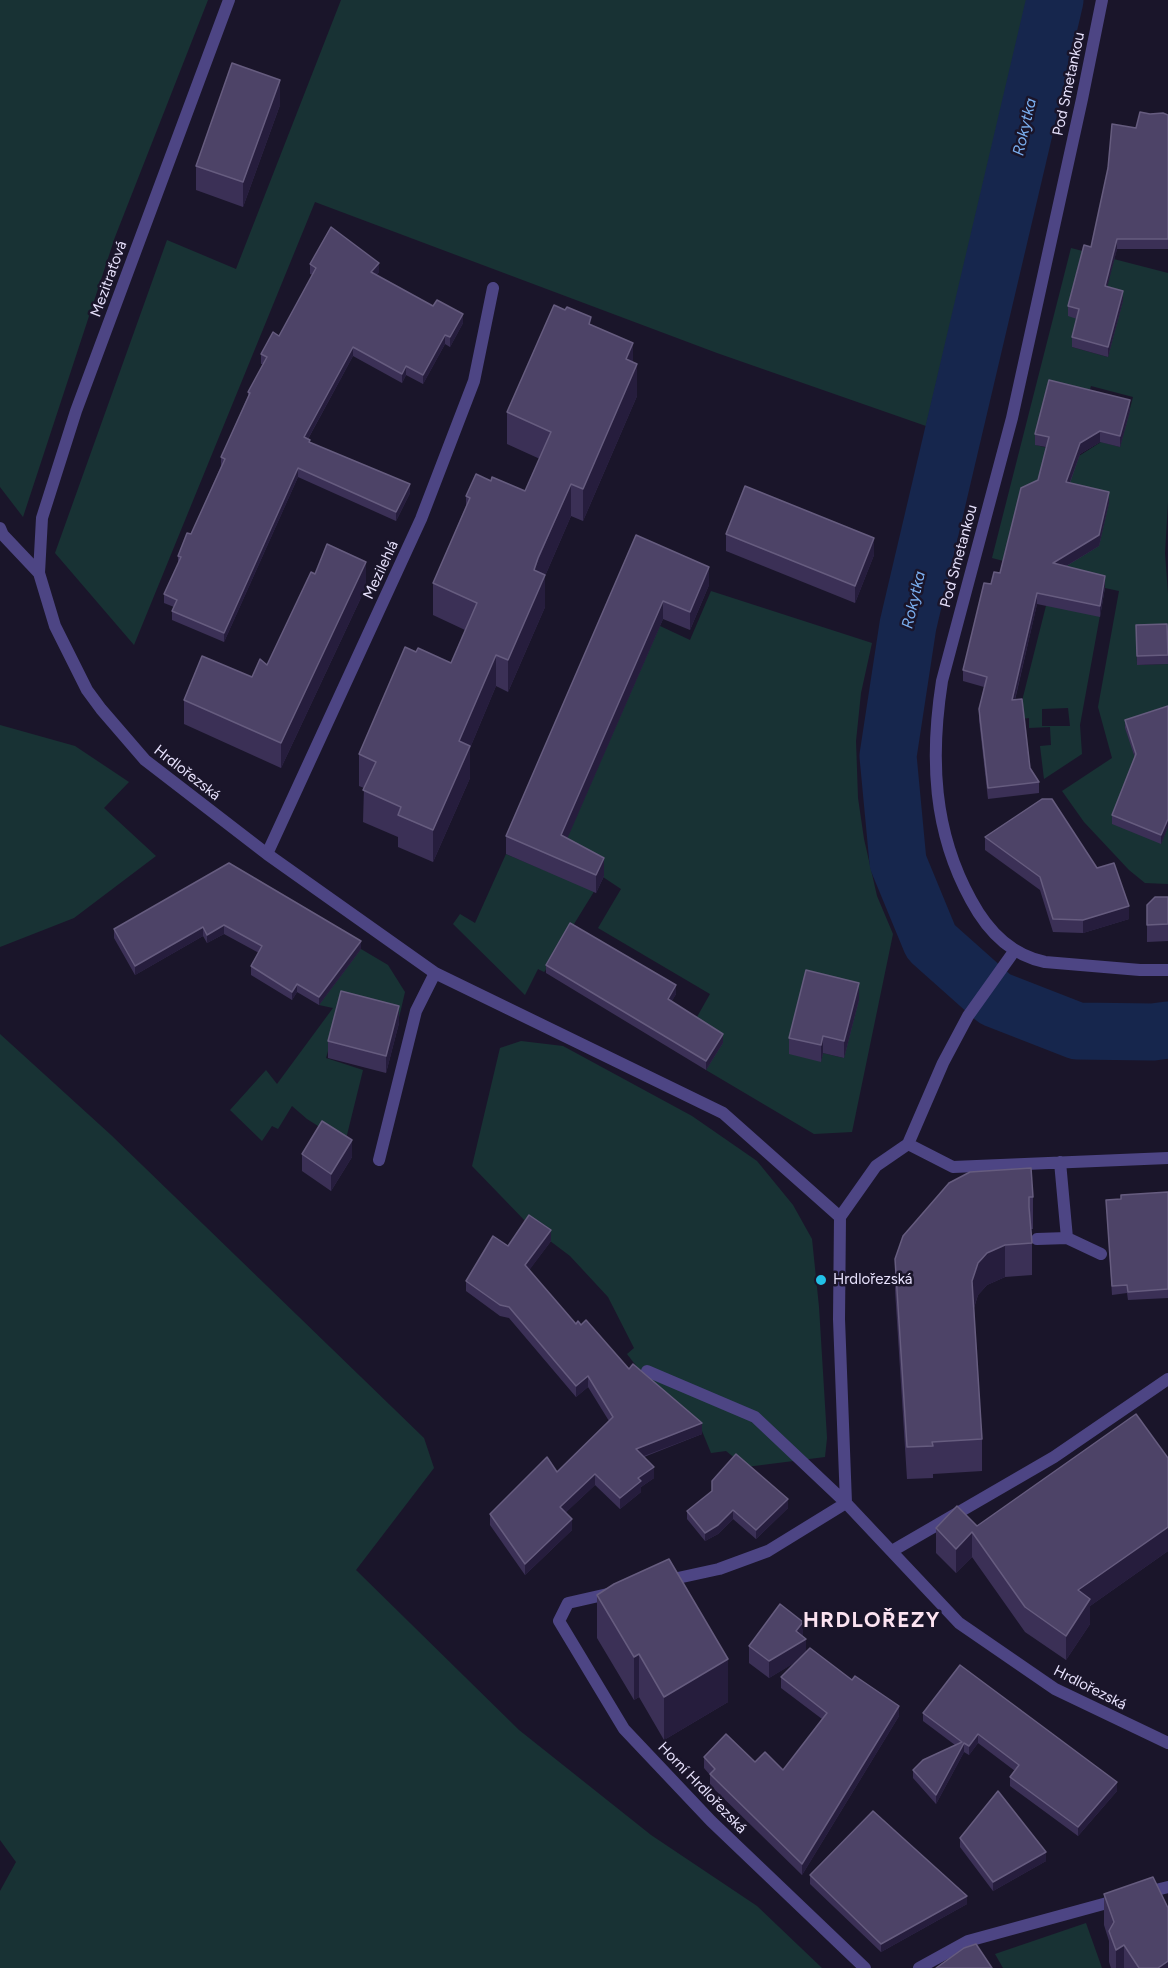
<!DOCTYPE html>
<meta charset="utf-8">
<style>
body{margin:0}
canvas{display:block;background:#1a152a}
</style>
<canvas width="1168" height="1968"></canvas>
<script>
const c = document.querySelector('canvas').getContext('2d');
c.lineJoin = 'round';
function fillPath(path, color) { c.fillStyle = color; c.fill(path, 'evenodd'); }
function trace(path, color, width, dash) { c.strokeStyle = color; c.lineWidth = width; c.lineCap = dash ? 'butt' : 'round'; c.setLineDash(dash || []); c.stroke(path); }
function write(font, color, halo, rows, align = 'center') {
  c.font = font + ' Figtree,sans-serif'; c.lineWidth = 5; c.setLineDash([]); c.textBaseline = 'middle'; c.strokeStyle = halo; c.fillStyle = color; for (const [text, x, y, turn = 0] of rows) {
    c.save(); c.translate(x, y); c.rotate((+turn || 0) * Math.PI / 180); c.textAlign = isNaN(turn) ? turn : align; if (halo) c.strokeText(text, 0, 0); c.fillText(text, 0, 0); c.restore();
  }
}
const green = new Path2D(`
 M0 0H208L115 237 23 517 0 487Z
 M341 0H1028L926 426 717 353 315 202 134 645 55 553 167 240 236 269Z
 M1071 248 1168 273V502L1165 553 1168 594V659L1136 634 1137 665 1168 664V714L1136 763 1161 844 1168 827V884L1145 883 1129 870 1084 822 1062 791 1112 758 1098 707 1119 591 1105 588 1080 725 1082 754 1044 779 1040 746 1051 745 1050 727 1029 728V718L1022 719 1023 697 1054 574 992 558ZM1079 320 1108 357 1072 347ZM1091 386 1133 397 1120 447 1101 442 1079 456 1036 445 1087 400ZM1068 708 1070 726H1042V709Z
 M711 591 872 643 861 693 856 741 858 798 864 839 877 896 893 934 852 1132 814 1134 706 1070 722 1043 693 1024 710 994 598 928 621 889 603 877 545 971 544 972 538 969 525 995 453 924 460 914 475 923 506 854 551 873 660 626 690 640ZM806 987 844 1058 823 1053 820 1062Z
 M0 725 75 746 129 782 104 808 156 856 74 918 0 947Z
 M361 949 388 965 405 992 398 1022 341 1006 326 1058 363 1070 345 1143 307 1119 292 1106 278 1129 272 1126 262 1141 230 1110 266 1070 277 1084 333 1008 319 1005Z
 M0 1034 111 1135 424 1438 434 1468 356 1570 519 1730 651 1835 757 1906 822 1968H0V1891L16 1862 0 1840Z
 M521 1041 563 1046 692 1116 757 1161 793 1205 812 1239 819 1307 827 1438 825 1457 746 1467 726 1451 711 1453 702 1431 662 1399 627 1354 634 1348 608 1297 570 1256 529 1225 472 1166 500 1048Z
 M1086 1923 1102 1968H1003L995 1954Z`);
const river = new Path2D(`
 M1055 0 908 625 888 756 898 862 931 942 995 999 1077 1031 1153 1032 1168 1030`);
const street = new Path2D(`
 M1102 0 1082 99 1012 418 942 681C930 758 933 831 971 900 987 930 1011 955 1045 962L1140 970H1168
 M0 528 3 535 39 573 55 626 87 690 101 709 145 760 267 854 435 973 723 1113 840 1217
 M39 573 42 518 76 411 229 0
 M267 854 421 519 474 381 493 288
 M908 1144 876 1166 840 1217 839 1319 846 1503 959 1623 1055 1689 1168 1743
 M908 1144 953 1167 1168 1158
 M908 1144 943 1063 968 1016 1015 950
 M379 1160 416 1011 435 973
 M1060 1162 1067 1238 1101 1254
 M1037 1239 1067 1238
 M647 1371 755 1417 846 1503 768 1551 719 1569 664 1581
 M892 1551 1054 1457 1168 1379
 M612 1593 568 1603 559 1621 624 1729 711 1821 865 1968
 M1143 1893 1168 1887
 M919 1968 968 1941 1118 1900`);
const wall = new Path2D(`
 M280 105 243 207 196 190V166Z
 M1168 115V249H1117L1107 286 1123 301 1108 357 1072 347V337L1077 319 1068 316V306L1136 128Z
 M310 264 379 272 376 275 463 323 450 347 445 344 423 384 406 375 402 383 353 356 308 439 310 443 410 493 396 521 298 477 224 642 172 620V611L174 607 164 603V594L178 565V556L191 534 221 466V457L248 396V392L263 364H261V354L279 336 313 275 310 274Z
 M591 325 633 363 637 396 583 521 571 516 545 576V607L508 692 496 686 470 748V778L433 862 398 847V837L363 822 364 788 359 786V754L416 652 451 663 465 630 433 615V583L466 506V496L491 481 525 491 540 459 507 444V412Z
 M1130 411 1120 447 1100 442 1080 454 1070 483 1109 503 1099 546 1065 567 1105 587 1100 617 1037 604 1015 700 1030 768 1039 782V793L988 799 979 720V709L984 687 963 681V670L991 584 1000 573 1038 480 1046 447 1035 445V434Z
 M726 534 874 555 855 603 726 551Z
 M636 535 709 585 690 630 663 619 567 838 604 876 596 893 506 854V836Z
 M315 574 366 587 281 768 184 724V700L252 677 267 665Z
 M1136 625 1168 650V664L1137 665Z
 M1168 706V827L1161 844 1112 824V815L1135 758 1125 728V720Z
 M985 837 1129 919 1083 933 1053 932 1040 890 985 850Z
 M229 863 361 949 319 1005 297 992 292 1000 251 975V966L259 953 224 934 207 943 203 936 135 975 114 938V929Z
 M1168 897V941L1147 942V905Z
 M546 965 676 994 671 1002 723 1043 706 1070 546 973Z
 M859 1000 844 1058 823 1053 821 1062 789 1054V1038Z
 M399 1023 386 1073 328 1058V1041Z
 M302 1154 352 1157 331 1191 302 1171Z
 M970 1172 1033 1197V1229H1031L1032 1243V1275L1005 1277 987 1285 978 1295 974 1308 982 1439V1471L933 1474V1478L907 1479 895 1290V1259Z
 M1168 1192V1298L1128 1300 1127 1293 1112 1295 1106 1200 1121 1199Z
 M551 1241 529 1270 576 1324 629 1369 702 1434 644 1457 654 1478 641 1487V1492L620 1509 595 1485 565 1513 572 1530 525 1575 490 1525V1514L557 1472 609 1421 588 1387 576 1397 509 1318 500 1316 466 1291V1281L508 1246Z
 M1168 1458V1551L1090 1606V1624L1066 1660 1025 1632 972 1557 956 1573 936 1553V1528L977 1526Z
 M788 1508 756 1539 733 1519 718 1534 705 1541 687 1519V1511Z
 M597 1595 728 1702 664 1740 639 1697 634 1700 597 1638Z
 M803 1637 806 1652 899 1716 802 1875 710 1785V1775L704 1768V1757L755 1762 783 1770 822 1719 781 1688V1677L797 1661 769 1678 749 1663V1646Z
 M923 1713 1117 1791 1078 1836 1010 1786V1777L1015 1771 978 1743 969 1755 964 1752 936 1804 913 1778V1770L955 1745 923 1721Z
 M960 1838 1046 1861 993 1891 960 1847Z
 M810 1875 967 1904 881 1952 810 1884Z
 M1104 1894 1168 1968H1111L1109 1962V1941L1104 1925Z`);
const shadedWall = new Path2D(`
 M280 80V105L243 207V182Z
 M1117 239V249L1105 296V286Z
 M379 263V272L371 281V272Z
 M1123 291V301L1108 357V347Z
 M463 314V323L450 347V337Z
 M445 335V344L423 384V375Z
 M633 343V373L637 364V396L583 521V489L626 359Z
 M353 347V356L304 446V437Z
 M406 366V375L402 383V374Z
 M1130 400V411L1120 447V436Z
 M1100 431V442L1080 454 1066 493V482L1080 443Z
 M298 468V477L224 642V633Z
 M410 484V493L396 521V512Z
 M571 484V516L545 576V607L508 692V660L534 570Z
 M1109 492V503L1099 546 1053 574V563Z
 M874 538V555L855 603V586Z
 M366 562V587L281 768V743Z
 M709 567V585L690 630V612Z
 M1105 576V587L1100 617V606Z
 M1037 593V604L1012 711V700Z
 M663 601V619L561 853V835Z
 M496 655V686L470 748V778L433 862V830L459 741Z
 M1168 819V827L1161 844V835Z
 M604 858V876L596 893V875Z
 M1129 906V919L1083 933V920Z
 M224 925V934L207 943V935Z
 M203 927V936L135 975V966Z
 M361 941V949L319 1005V997Z
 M859 983V1000L844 1058V1041Z
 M297 984V992L292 1000V992Z
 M676 985V994L668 1008V999Z
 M399 1006V1023L386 1073V1056Z
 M723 1034V1043L706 1070V1061Z
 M823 1036V1053L821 1062V1045Z
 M352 1140V1157L331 1191V1174Z
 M551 1230V1241L525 1276V1265Z
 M1005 1245V1277L987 1285 978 1295 972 1313V1281L978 1263 987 1253Z
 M588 1376V1387L576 1397V1386Z
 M702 1423V1434L636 1459V1449Z
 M654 1467V1478L641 1487V1492L620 1509V1498L638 1478Z
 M595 1474V1485L560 1518V1507Z
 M788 1499V1508L756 1539V1530Z
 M733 1510V1519L718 1534 705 1541V1533Z
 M572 1519V1530L525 1575V1564Z
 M1168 1527V1551L1090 1606V1624L1066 1660V1636L1078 1590Z
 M972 1532V1557L956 1573V1549Z
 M803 1622V1638L806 1639V1656L769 1678V1661L796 1631Z
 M639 1654V1697L634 1700V1657Z
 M728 1659V1702L664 1740V1697Z
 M899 1706V1716L802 1875V1864Z
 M978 1734V1743L969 1755V1746Z
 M964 1743V1752L936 1804V1795Z
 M1117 1782V1791L1078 1836V1827Z
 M1046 1852V1861L993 1891V1882Z
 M967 1896V1904L881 1952V1944Z
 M1124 1945V1968H1116V1950Z
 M1168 1961V1968H1158Z`);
const building = new Path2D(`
 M232 63 280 80 243 182 196 166Z
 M1140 112 1150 114 1163 113 1168 115V239H1117L1105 286 1123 291 1108 347 1072 337 1079 309 1068 306 1084 245 1091 247 1108 168 1112 124 1136 128Z
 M331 227 379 263 371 272 433 306 437 300 463 314 450 337 445 335 423 375 406 366 402 374 353 347 304 437 310 440 309 442 410 484 396 512 298 468 224 633 172 611 177 600 164 594 181 557 178 556 187 533 191 534 225 459 221 457 250 393 248 392 267 357 261 354 273 332 279 336 316 268 310 264Z
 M554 305 565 310 567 307 591 317 589 324 633 343 626 359 637 364 583 489 571 484 538 558 534 570 545 575 508 660 496 655 459 741 470 746 433 830 398 815 401 807 363 790 376 762 359 754 405 647 416 652 418 648 451 663 477 603 433 583 470 498 466 496 476 474 491 481 492 477 525 491 551 432 507 412Z
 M1049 380 1130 400 1120 436 1100 431 1080 443 1066 482 1109 492 1099 535 1053 563 1105 576 1100 606 1037 593 1012 700 1022 699 1030 768 1039 782 988 788 979 709 987 677 963 670 984 583 991 584 994 572 1000 573 1021 488 1038 480 1049 437 1035 434Z
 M745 486 874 538 855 586 726 534Z
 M636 535 709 567 690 612 663 601 561 835 604 858 596 875 506 836Z
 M327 544 366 562 281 743 184 700 202 656 252 677 260 659 267 665 311 572 315 574Z
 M1167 624 1168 655 1137 656 1136 625Z
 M1168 706V819L1161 835 1112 815 1136 754 1125 720Z
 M1042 799H1052L1097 868 1114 863 1129 906 1083 920 1053 919 1040 877 985 837Z
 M229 863 361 941 319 997 297 984 292 992 251 966 262 946 224 925 207 935 203 927 135 966 114 929Z
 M1155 897H1168V924L1147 925V905Z
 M570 923 676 985 668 999 723 1034 706 1061 546 965Z
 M806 970 859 983 844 1041 823 1036 821 1045 789 1038Z
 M341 991 399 1006 386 1056 328 1041Z
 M322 1121 352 1140 331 1174 302 1154Z
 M1031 1168 1033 1197H1029V1207L1032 1243 1005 1245 987 1253 978 1263 972 1281 982 1439 932 1442 933 1446 907 1447 895 1259 903 1236 949 1183 970 1172Z
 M1168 1192V1289L1128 1292 1127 1285 1112 1286 1106 1200 1121 1199V1195Z
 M529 1215 551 1230 525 1265 576 1324 578 1321 581 1325 586 1320 629 1369 633 1364 702 1423 636 1449 654 1467 638 1478 641 1481 620 1498 595 1474 560 1507 572 1519 525 1564 490 1514 547 1457 557 1472 613 1417 588 1376 576 1386 509 1307 500 1305 466 1281 493 1236 508 1246Z
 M1136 1414 1168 1458V1527L1078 1590 1090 1599 1066 1636 1025 1607 972 1532 956 1549 936 1528 957 1506 977 1526Z
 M736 1454 788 1499 756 1530 733 1510 718 1525 705 1533 687 1511 712 1491V1481Z
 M669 1559 728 1659 664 1697 639 1654 634 1657 597 1595 614 1584Z
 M780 1604 803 1622 796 1631 806 1639 769 1661 749 1646Z
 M810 1648 852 1680 855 1676 899 1706 802 1864 710 1774 715 1769 704 1757 726 1734 755 1762 765 1752 783 1770 827 1713 781 1677Z
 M960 1665 1117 1782 1078 1827 1010 1777 1019 1765 978 1734 969 1746 964 1743 936 1795 913 1770 923 1760 962 1742 923 1713Z
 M998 1791 1046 1852 993 1882 960 1838Z
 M873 1811 967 1896 881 1944 810 1875Z
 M1153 1877 1168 1908V1961L1158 1968H1139L1124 1945 1116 1950 1109 1931 1114 1922 1104 1894Z
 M976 1944 992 1968H936L964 1948Z`);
const markers = [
 [821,1280,6,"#22c1e7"]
];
const streetNames = [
 ["Pod Smetankou",1069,84,-78],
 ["Mezitraťová",109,279,-70],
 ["Pod Smetankou",959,556,-75],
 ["Mezilehlá",381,570,-65],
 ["Hrdlořezská",187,773,38],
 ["Hrdlořezská",1090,1688,27],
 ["Horní Hrdlořezská",702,1788,46]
];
const poiNames = [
 ["Hrdlořezská",833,1280]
];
const waterNames = [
 ["Rokytka",1025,127,-77],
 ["Rokytka",914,600,-77]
];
const districtNames = [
 ["HRDLOŘEZY",872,1621]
];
fillPath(green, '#183234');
trace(river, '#16264d', 57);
trace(street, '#4d4584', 12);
fillPath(wall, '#3b3056');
fillPath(shadedWall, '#261d3d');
fillPath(building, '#4d4367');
trace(building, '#665c7f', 1.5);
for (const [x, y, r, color] of markers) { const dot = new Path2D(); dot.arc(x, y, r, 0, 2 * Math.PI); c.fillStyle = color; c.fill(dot); trace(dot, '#1a152a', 2); }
write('15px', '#e7e1fc', '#1a152a', streetNames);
write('15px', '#e7e1fc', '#1a152a', poiNames, 'left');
write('italic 16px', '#7baff0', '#1a152a', waterNames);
c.letterSpacing = '1.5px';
write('bold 21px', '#fce3f1', '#1a152a', districtNames);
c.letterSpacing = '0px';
</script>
